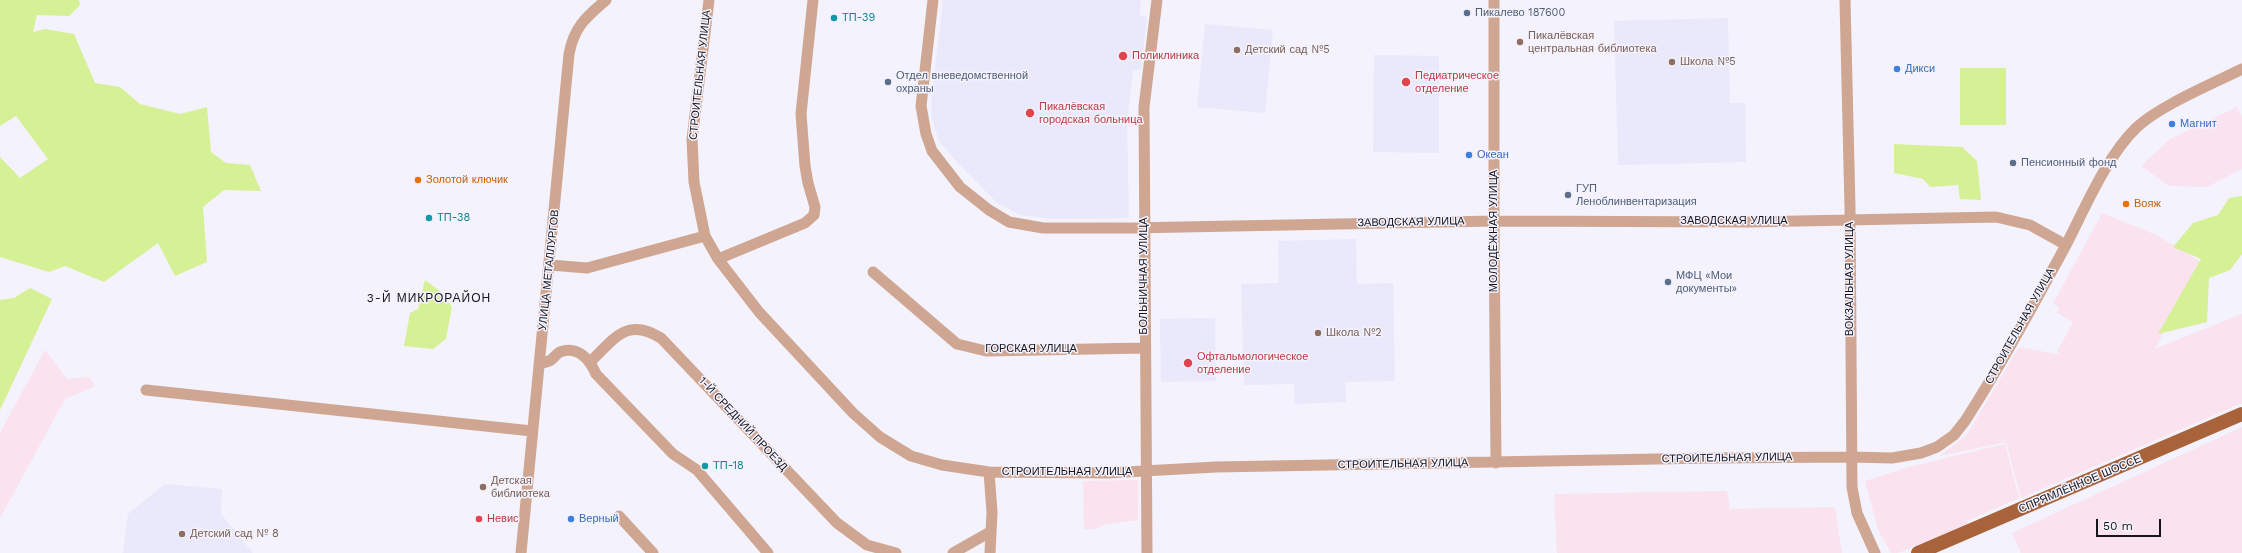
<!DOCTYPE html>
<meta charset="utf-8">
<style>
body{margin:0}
#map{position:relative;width:2242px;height:553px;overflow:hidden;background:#f4f2fc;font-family:"Work Sans",sans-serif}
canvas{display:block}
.scale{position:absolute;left:2096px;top:519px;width:65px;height:18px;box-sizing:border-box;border:2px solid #16151e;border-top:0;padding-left:5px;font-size:12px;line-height:14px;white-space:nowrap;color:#16151e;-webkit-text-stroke:3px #f4f2fc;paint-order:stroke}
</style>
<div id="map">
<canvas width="2242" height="553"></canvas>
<div class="scale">50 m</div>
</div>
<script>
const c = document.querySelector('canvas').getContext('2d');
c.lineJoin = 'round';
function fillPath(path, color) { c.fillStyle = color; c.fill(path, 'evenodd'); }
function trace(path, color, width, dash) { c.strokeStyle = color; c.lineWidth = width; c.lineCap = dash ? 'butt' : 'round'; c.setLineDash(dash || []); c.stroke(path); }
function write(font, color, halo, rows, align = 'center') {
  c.font = font + ' "Work Sans",sans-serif'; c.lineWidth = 3; c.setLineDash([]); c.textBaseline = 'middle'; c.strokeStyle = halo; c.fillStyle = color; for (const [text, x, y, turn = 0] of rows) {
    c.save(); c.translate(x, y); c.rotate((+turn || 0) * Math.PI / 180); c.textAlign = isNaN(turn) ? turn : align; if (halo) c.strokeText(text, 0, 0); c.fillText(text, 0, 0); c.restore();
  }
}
const commercial = new Path2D(`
 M2237 107 2242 116V169L2207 187 2169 186 2141 166 2170 139Z`);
const industrial = new Path2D(`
 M2102 213 2156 235 2201 262 2155 349 2242 314V403L2021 498 2006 442 1939 456 1966 436 2019 347 2062 355 2057 352 2073 322 2057 313 2059 307 2053 304Z
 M45 350 67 379 89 377 95 386 65 399 0 518V433Z
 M2242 427V553H2021L2012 533Z
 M2005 444 2019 498 1967 521 1968 524 1898 553H1891L1878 530 1865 481 1909 467Z
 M1138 480V520L1105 524 1096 529H1084L1083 481Z
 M1727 491 1730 509 1835 507 1842 553H1557L1554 494Z`);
const built = new Path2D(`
 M943 0H1141L1140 16 1147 17 1141 70H1133L1127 125 1129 218 1052 219 1021 215 997 203 956 161 939 141 932 119 931 103Z
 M1728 18 1730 103H1745L1746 162 1618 165 1614 21Z
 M1205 24 1273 30 1265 113 1197 107Z
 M1374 55 1439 56V153L1373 152Z
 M1356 239 1357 284 1393 283 1395 381 1345 382 1346 402 1295 404 1294 384 1244 385 1241 284 1279 283 1278 241Z
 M1215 318 1216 381 1161 382 1160 319Z
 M165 484 222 489 221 514 253 553H123L128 514Z`);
const green = new Path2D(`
 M0 0H79L80 5 69 16 37 15 33 32 45 29 74 34 95 83 120 87 140 104 180 114 207 107 211 152 226 163 250 165 261 191 224 190 203 207 207 262 175 276 158 243 104 282 65 266 49 272 0 257V157L20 178 48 159 16 116 0 126Z
 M1960 68H2006V125H1960Z
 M1894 144 1962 147 1977 161 1981 200 1960 199 1958 185 1930 187 1923 179 1894 173Z
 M2242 196V254L2230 270 2209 278 2207 322 2158 334 2201 259 2173 247 2193 223 2218 215 2229 198Z
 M425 280 440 291 452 307 446 339 433 349 404 346 410 313 418 309Z
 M30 288 52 299 0 410V300L14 298Z`);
const minor = new Path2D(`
 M709 0 692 139 694 182 705 236 718 259 759 312 853 413 880 437 911 456 942 465 989 472 1107 473 1216 467 1712 458 1851 457 1892 458 1921 453 1937 447 1954 435 1965 421C2001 365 2034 304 2066 245 2085 208 2107 156 2136 128 2159 106 2212 84 2242 69
 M933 0 921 106 926 134 932 151 960 187 989 210 1009 222 1043 228H1131L1494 221 1749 222 1996 217 2030 225 2066 245
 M1494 0V221L1496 463
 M1845 0 1850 207 1852 487 1857 513 1875 553
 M718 259 805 223 814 215 815 207 808 183 805 166 801 114 813 0
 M550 265 587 268 705 236
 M873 272 957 344 986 351 1144 348
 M591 361C615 338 627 317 661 338L837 523 867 545 896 553
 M539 364C543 363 547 362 551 360 554 358 557 353 560 352 578 345 590 360 596 374L673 454 697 470 768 553
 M146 390 532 431
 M989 472 992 512 990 553
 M619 516 653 553
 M521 553 569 54C574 27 586 17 606 0
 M953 553 990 532
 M1147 553 1144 107 1157 0`);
const major = new Path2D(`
 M1918 553 2242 414`);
const markers = [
 [1467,13,4,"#5c6f8a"],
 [834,18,4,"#0f9aa8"],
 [1520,42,4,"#8d6e63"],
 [1237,50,4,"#8d6e63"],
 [1123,56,5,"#e0444e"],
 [1672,62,4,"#8d6e63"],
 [1897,69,4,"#3f7fe0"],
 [888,82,4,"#5c6f8a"],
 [1406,82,5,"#e0444e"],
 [1030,113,5,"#e0444e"],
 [2172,124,4,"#3f7fe0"],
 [1469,155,4,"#3f7fe0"],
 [2013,163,4,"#5c6f8a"],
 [418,180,4,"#e8710a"],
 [1568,195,4,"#5c6f8a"],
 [2126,204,4,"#e8710a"],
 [429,218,4,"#0f9aa8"],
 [1668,282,4,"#5c6f8a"],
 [1318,333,4,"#8d6e63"],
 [1188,363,5,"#e0444e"],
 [705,466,4,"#0f9aa8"],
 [483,487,4,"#8d6e63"],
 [479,519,4,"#e0444e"],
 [571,519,4,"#3f7fe0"],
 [182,534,4,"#8d6e63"]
];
const serviceNames = [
 ["Пикалево 187600",1475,13],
 ["Отдел вневедомственной",896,76],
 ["охраны",896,89],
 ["Пенсионный фонд",2021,163],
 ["ГУП",1576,189],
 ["Леноблинвентаризация",1576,202],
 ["МФЦ «Мои",1676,276],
 ["документы»",1676,289]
];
const cultureNames = [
 ["ТП-39",842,18],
 ["ТП-38",437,218],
 ["ТП-18",713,466]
];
const educationNames = [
 ["Пикалёвская",1528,36],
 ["центральная библиотека",1528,49],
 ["Детский сад №5",1245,50],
 ["Школа №5",1680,62],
 ["Школа №2",1326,333],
 ["Детская",491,481],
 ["библиотека",491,494],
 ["Детский сад № 8",190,534]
];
const healthNames = [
 ["Поликлиника",1132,56],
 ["Педиатрическое",1415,76],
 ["отделение",1415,89],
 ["Пикалёвская",1039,107],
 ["городская больница",1039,120],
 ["Офтальмологическое",1197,357],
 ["отделение",1197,370],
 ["Невис",487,519]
];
const shopNames = [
 ["Дикси",1905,69],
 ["Магнит",2180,124],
 ["Океан",1477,155],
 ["Верный",579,519]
];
const streetNames = [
 ["СТРОИТЕЛЬНАЯ УЛИЦА",700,75,-84],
 ["ЗАВОДСКАЯ УЛИЦА",1734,221],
 ["ЗАВОДСКАЯ УЛИЦА",1411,222,-1],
 ["МОЛОДЁЖНАЯ УЛИЦА",1494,231,-90],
 ["УЛИЦА МЕТАЛЛУРГОВ",549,270,-84],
 ["БОЛЬНИЧНАЯ УЛИЦА",1144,276,-90],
 ["ВОКЗАЛЬНАЯ УЛИЦА",1850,279,-90],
 ["СТРОИТЕЛЬНАЯ УЛИЦА",2020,326,-61],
 ["ГОРСКАЯ УЛИЦА",1031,349],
 ["1-Й СРЕДНИЙ ПРОЕЗД",743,424,47],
 ["СТРОИТЕЛЬНАЯ УЛИЦА",1727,458,-1],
 ["СТРОИТЕЛЬНАЯ УЛИЦА",1403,464,-1],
 ["СТРОИТЕЛЬНАЯ УЛИЦА",1067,472],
 ["СПРЯМЛЁННОЕ ШОССЕ",2080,484,-23]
];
const foodNames = [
 ["Золотой ключик",426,180],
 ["Вояж",2134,204]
];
const neighbourhoodNames = [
 ["3-Й МИКРОРАЙОН",429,298]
];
fillPath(commercial, '#f9e3f0');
fillPath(industrial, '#fae2ee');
fillPath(built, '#eae8fb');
fillPath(green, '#d6f096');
trace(minor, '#cea691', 11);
trace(major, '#a9633a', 14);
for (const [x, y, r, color] of markers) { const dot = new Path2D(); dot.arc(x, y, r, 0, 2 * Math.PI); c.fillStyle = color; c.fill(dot); trace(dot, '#f4f2fc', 1.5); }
write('11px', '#4e5e75', '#f4f2fc', serviceNames, 'left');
write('11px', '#0d838f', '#f4f2fc', cultureNames, 'left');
write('11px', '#785e54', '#f4f2fc', educationNames, 'left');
write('11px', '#be3a42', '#f4f2fc', healthNames, 'left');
write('11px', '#366cbe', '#f4f2fc', shopNames, 'left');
write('11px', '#16151e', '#f4f2fc', streetNames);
write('11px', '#c56008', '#f4f2fc', foodNames, 'left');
c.letterSpacing = '1px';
write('12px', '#16151e', '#f4f2fc', neighbourhoodNames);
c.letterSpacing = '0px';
</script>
